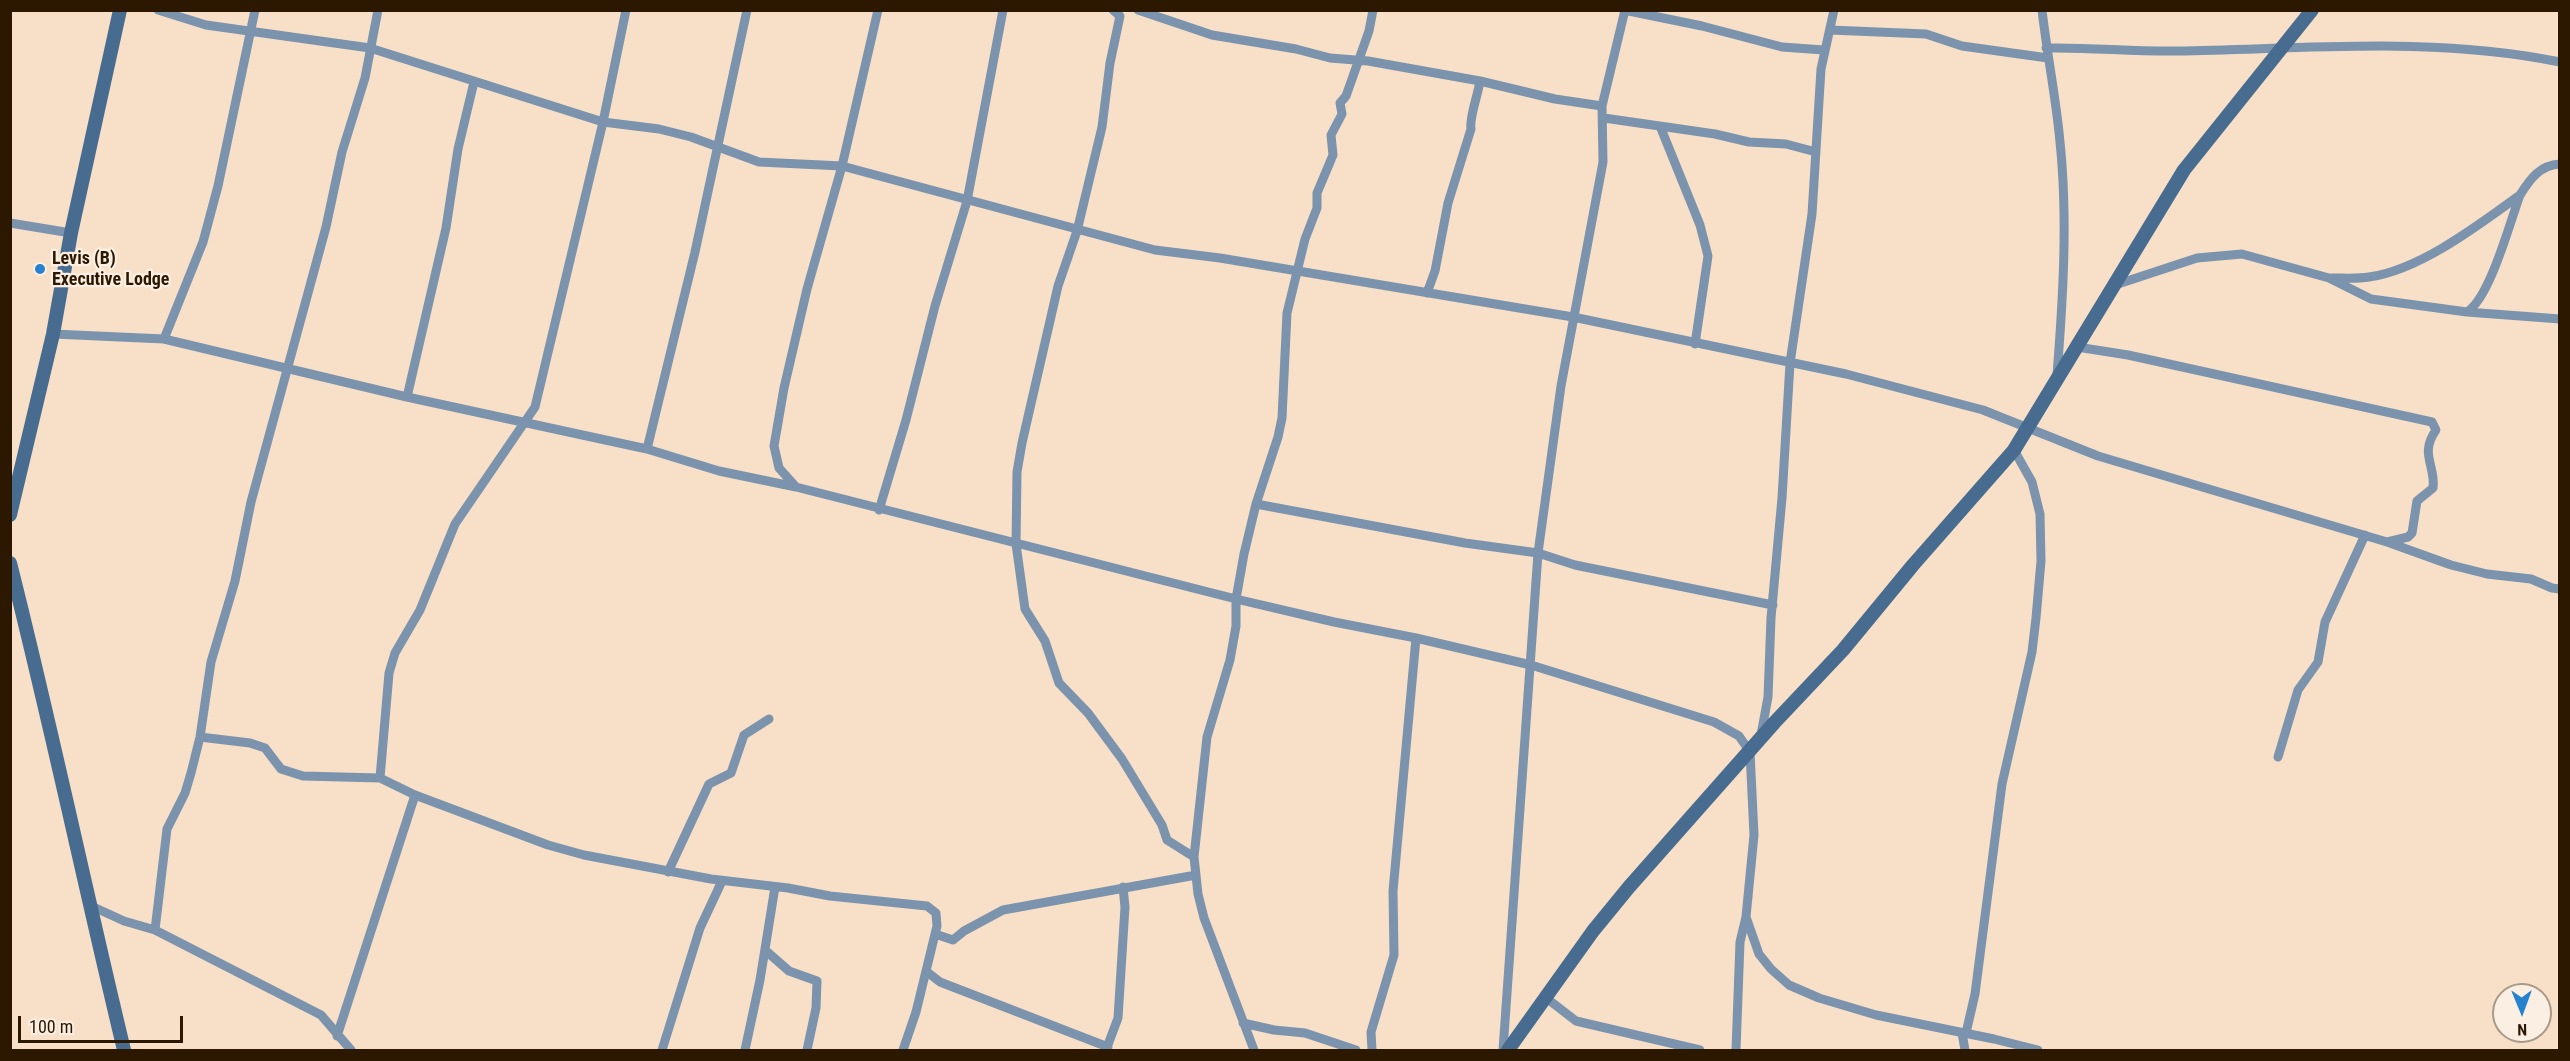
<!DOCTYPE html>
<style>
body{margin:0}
#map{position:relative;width:2570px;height:1061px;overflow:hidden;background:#f7e0c7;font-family:"Roboto Condensed",sans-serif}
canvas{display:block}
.frame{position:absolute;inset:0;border:12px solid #2c1700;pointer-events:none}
.north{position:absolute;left:2492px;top:983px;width:60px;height:60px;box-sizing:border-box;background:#fbefe3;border:2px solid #a89988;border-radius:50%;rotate:179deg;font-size:16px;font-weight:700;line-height:24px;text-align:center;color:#2c1700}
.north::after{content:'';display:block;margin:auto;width:21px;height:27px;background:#2681ce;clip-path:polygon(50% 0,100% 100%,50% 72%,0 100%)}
.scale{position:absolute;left:18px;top:1016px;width:165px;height:27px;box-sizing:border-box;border:3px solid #2c1700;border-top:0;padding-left:8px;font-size:18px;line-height:21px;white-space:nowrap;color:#2c1700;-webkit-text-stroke:4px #fbefe3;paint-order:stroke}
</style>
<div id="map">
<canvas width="2570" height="1061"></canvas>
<div class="frame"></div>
<div class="north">N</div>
<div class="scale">100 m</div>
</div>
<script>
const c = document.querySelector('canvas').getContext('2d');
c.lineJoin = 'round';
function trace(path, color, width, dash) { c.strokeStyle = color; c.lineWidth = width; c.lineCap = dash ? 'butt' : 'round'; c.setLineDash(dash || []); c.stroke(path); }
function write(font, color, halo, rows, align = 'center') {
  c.font = font + ' "Roboto Condensed",sans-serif'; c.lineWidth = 4.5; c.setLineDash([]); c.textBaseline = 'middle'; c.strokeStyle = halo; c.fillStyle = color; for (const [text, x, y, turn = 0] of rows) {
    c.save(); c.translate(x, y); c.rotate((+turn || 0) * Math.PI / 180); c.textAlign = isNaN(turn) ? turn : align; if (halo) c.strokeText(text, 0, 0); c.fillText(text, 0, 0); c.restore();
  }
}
const street = new Path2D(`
 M158 10 206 25 370 48 603 122 659 129 691 137 759 162 842 166 1155 250 1220 258 1573 317 1846 374 1983 410 2098 456 2387 542 2451 565 2487 574 2531 579 2552 588 2560 589
 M1113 10 1120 16 1110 63 1102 127 1077 231 1058 286 1022 443 1017 472 1016 544 1025 609 1045 641 1059 683 1088 713 1122 759 1162 825 1167 840 1194 857
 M1138 10 1212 35 1296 49 1330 58 1368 61 1480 81 1555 99 1602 106
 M1624 10 1702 26 1782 47 1824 50
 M2042 10C2047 54 2056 98 2060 142 2068 219 2063 298 2057 375
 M1830 30 1926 34 1962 46 2048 58
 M2046 48C2091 47 2134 52 2178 51 2304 49 2435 36 2560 62
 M1604 118 1715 134 1749 142 1786 144 1816 152
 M1660 126 1700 225 1708 256 1695 344
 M10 223 71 233
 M2332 278C2344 278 2357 279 2369 277 2420 270 2480 224 2520 195
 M2115 285 2197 258 2242 254 2329 278 2371 299 2467 312C2490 298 2510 222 2520 195 2530 179 2540 165 2560 164
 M1427 293 1435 271 1448 203 1471 129C1469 118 1478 95 1480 81
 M2467 312 2560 319
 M53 334 164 339 407 397 647 449 719 471 796 487 1236 599 1334 622 1416 638 1531 665 1714 722 1739 736 1750 752 1754 835 1746 917 1759 954 1771 969 1789 985 1819 998 1876 1015 1994 1039 2038 1050
 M164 339 203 242 218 186 255 10
 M2077 347 2128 355 2432 422 2436 430C2419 454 2436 466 2433 488L2417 501 2412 533 2408 537 2387 542
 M407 397 446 228 458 149 474 82
 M647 449 695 252 747 10
 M796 487 779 468 774 446 784 388 807 289 842 166 878 10
 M1256 504 1465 543 1538 553 1575 565 1773 605
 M879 510 906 420 935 306 967 201 1003 10
 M1761 735 1768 697 1771 618 1782 498 1790 363 1812 214 1821 69 1834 10
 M200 737 250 743 265 748 281 769 303 776 380 778 415 795 548 845 584 855 711 879 788 888 830 896 927 906 936 913 937 926 916 1012 903 1050
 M2278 757 2298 690 2318 662 2325 622 2365 535
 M380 778 389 673 395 653 420 610 455 524 535 407 603 122 626 10
 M668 872 709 784 731 773 744 735 769 719
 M89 905 124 921 155 930 321 1015 351 1050
 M155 930 167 829 185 793 191 773 200 737 211 662 235 581 251 502 326 227 342 152 365 78 378 10
 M935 934 953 940 964 931 1003 910 1196 875
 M765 950 789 971 817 981 816 1008 807 1050
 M926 971 940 982 1108 1047
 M1545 997 1576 1021 1700 1050
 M1243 1023 1274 1030 1305 1033 1356 1050
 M1962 1033 1965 1050
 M1966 1033 1975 994 2002 784 2032 652 2036 618 2041 561 2040 514 2032 482 2014 450
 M337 1036 415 795
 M662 1050 700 928 722 881
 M745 1050 760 980 775 887
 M1106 1050 1118 1018 1125 907 1123 887
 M1254 1050 1204 918 1198 894 1194 857 1207 737 1230 660 1236 626V599L1244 554 1256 504 1278 437 1282 418 1287 313 1305 239 1317 208V193L1333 155 1331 135 1342 114 1340 103 1346 96 1369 31 1373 10
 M1372 1050 1371 1032 1394 955 1393 891 1416 638
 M1503 1050 1538 553 1561 386 1603 162 1602 106 1625 10
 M1736 1050 1740 942 1746 917`);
const secondary = new Path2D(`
 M10 515 53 334 71 233 120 10
 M10 563C51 725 85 888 124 1050
 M1508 1050 1593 931 1629 887 1774 723 1843 650 1913 565 2014 450 2184 170 2312 10`);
const markers = [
 [40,269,6,"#2681ce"]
];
const poiNames = [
 ["Levis (B)",52,259],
 ["Executive Lodge",52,280]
];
trace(street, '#7b93ad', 9);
trace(secondary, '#486c90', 14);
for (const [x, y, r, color] of markers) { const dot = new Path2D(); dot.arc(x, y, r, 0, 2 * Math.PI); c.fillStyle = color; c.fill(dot); trace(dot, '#fbefe3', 2); }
write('bold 18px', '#2c1700', '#fbefe3', poiNames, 'left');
</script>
